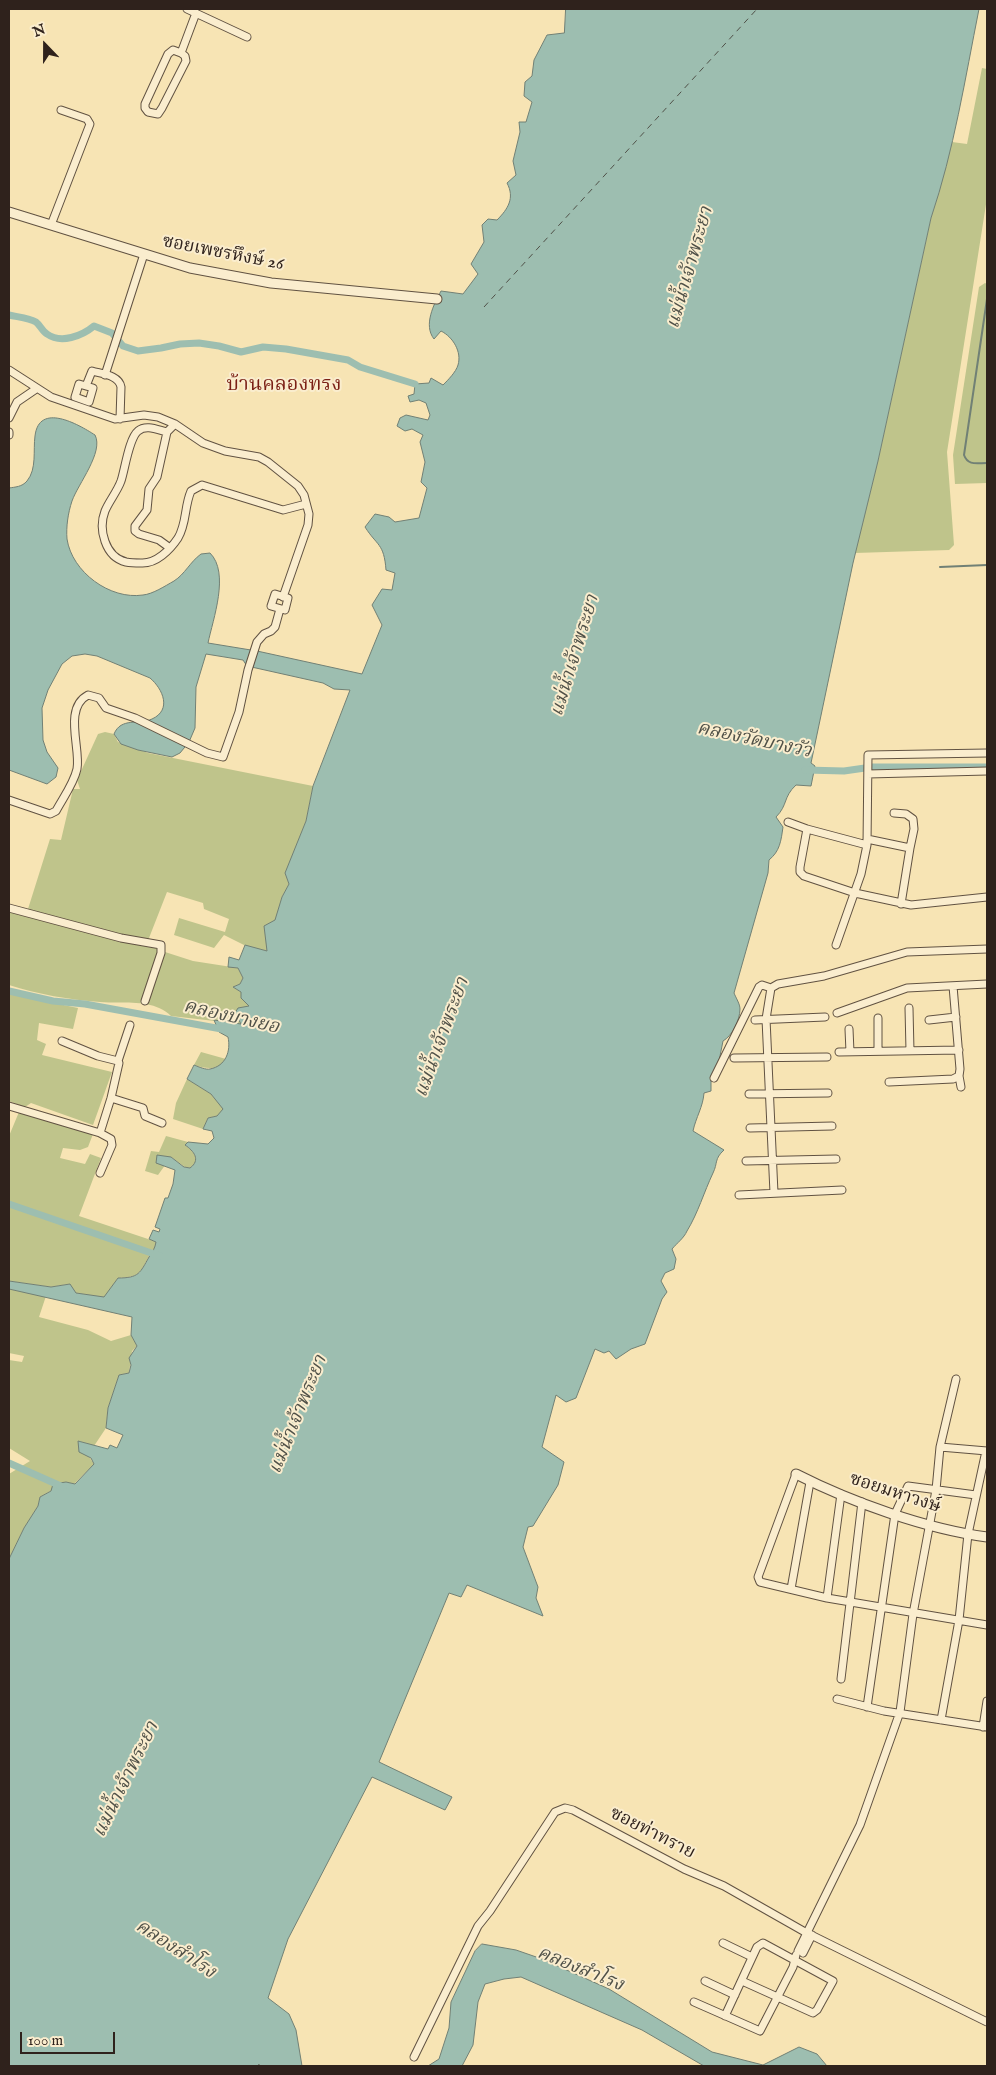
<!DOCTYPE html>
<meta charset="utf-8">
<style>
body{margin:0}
#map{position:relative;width:996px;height:2075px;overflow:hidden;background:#f7e4b4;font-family:"IM FELL English",serif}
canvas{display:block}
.frame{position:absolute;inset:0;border:10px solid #2f221c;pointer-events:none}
.north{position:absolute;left:20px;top:20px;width:50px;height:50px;-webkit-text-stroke:4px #faedce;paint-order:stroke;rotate:338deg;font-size:14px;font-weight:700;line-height:20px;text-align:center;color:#2f221c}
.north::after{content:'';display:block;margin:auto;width:18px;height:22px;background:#2f221c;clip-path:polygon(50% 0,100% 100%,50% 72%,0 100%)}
.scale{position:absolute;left:20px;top:2032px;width:95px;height:22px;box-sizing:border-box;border:2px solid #2f221c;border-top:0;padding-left:6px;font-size:15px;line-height:18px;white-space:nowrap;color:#2f221c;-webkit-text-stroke:4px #faedce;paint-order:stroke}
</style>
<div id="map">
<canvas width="996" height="2075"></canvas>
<div class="frame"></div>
<div class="north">N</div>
<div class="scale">100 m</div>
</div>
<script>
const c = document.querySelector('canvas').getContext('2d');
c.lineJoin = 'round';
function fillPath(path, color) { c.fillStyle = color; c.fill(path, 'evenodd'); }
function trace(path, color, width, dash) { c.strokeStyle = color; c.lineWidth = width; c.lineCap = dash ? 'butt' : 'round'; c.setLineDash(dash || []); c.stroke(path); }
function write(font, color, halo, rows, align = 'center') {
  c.font = font + ' "IM FELL English","Noto Serif Thai",serif'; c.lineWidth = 4; c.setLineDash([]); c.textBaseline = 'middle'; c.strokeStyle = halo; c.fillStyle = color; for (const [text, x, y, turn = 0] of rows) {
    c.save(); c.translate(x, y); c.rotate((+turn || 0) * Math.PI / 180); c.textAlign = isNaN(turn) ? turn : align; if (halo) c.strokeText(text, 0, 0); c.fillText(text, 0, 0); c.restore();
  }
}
const green = new Path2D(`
 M982 68 987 69V198L947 452 954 545 949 550 855 553 878 461 931 218 952 142 967 144Z
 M985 283 987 284V483L955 484 953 455 979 287Z
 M105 732 114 734 118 742 148 753 313 786 306 821 286 873 289 884 282 897 268 951 250 948 224 935 214 948 174 935 179 918 225 932 229 919 204 909 203 903 167 892 149 938 155 948 165 952 193 961 238 968 243 978 240 984 233 987 241 992 249 1006 241 1024 171 1016C153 998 123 1004 100 1002 70 1000 37 994 9 985V905L28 909 50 839 61 840 73 789H80L77 780 98 734Z
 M9 994 78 1008 73 1029 39 1023 37 1040 46 1044 42 1055 112 1072 93 1125 31 1103 25 1107 9 1101Z
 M201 1052 226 1059C218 1071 207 1069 194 1065Z
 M187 1079 211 1094 224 1109 217 1116 208 1118 203 1129 173 1119 176 1103Z
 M19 1112 93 1134 88 1147 80 1150 63 1148 60 1158 85 1164 90 1154 101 1158 79 1216 157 1242C155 1248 153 1251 149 1256 140 1273 140 1277 118 1278L104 1298 75 1293 69 1284 51 1287 9 1281V1136Z
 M166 1136 188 1142 185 1145C194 1152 202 1160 190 1168L185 1167 171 1157 158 1175 145 1171 151 1151 159 1152Z
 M9 1289 46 1296 39 1317 88 1330 111 1341 131 1335 137 1346 132 1351 129 1373 119 1375 108 1408 106 1428 94 1446 78 1441 94 1464 74 1484 66 1482 40 1497 38 1506 24 1528 9 1559V1474L30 1461 9 1448V1360L22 1362 24 1356 9 1353Z`);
const water = new Path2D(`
 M566 9H979C965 79 954 150 931 218L878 461 853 563 811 763 815 766 811 786 796 785C783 797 788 805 776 817L783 827C781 841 780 851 769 860L768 873 734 993C736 998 740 1004 740 1009 740 1020 732 1036 723 1041L718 1066 711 1076V1091L704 1093C703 1107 696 1117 693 1131L724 1150C714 1159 718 1163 713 1173 704 1192 698 1213 687 1231 684 1238 677 1243 672 1249L676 1259 674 1269 665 1273 661 1281 667 1292 662 1299 645 1344 631 1349 616 1359 609 1351 604 1353 595 1349 576 1398 566 1402 556 1395 542 1447 564 1462 558 1485 533 1526 528 1527 523 1547 538 1587 536 1598 543 1616 467 1585 461 1597 449 1593 379 1762 452 1797 445 1810 372 1777 288 1939 268 1998 289 2014 296 2030 302 2066H260L259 2064 257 2066H9V1559L24 1528 38 1506 40 1497 51 1491 53 1484 66 1482 75 1484 94 1464 91 1458 79 1452 78 1441 108 1449 110 1445 117 1448 123 1435 106 1428 108 1408 119 1375 129 1373 131 1365 129 1358 137 1346 131 1335 132 1317 9 1289V1281L51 1287 70 1284 76 1293 104 1297 118 1278C139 1278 140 1273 149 1257 153 1251 155 1248 156 1242L149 1239 153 1230 159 1232 160 1229 155 1227 165 1198H168L173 1184 175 1170 156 1163 157 1155 171 1157 184 1167 190 1168C201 1160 194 1151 185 1145L188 1142 208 1144 214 1138 212 1131 203 1129 208 1118 217 1116 223 1109 211 1094 187 1079 194 1065C199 1067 206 1070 210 1069 226 1066 231 1051 228 1037L219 1032 214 1020 241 1024 235 1013 238 1008 249 1006 241 998V992L233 987 240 984 243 978 238 968 228 967 229 957 239 960 245 945 267 951 264 926 275 920 282 897 289 884 285 873 306 821 313 786 350 690 334 689 323 683 247 666 243 660 206 654 196 687 195 728 189 742 180 753 172 757 138 750 121 744 114 734C121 717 139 725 152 719 172 710 163 689 150 678L97 656 85 654 72 656 62 664 48 690 42 708 43 740 47 752 58 768 56 777 47 784 9 770V488C15 487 22 487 27 481 37 469 33 450 35 436 39 402 78 424 95 435 104 452 78 484 72 501 68 513 66 527 67 539 72 572 110 600 143 595 153 594 165 586 174 581 185 574 190 562 201 554L210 553C230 573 213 619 208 643L257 651 362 674 382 625 372 605 382 589 392 590 395 573 386 570C384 543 377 546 365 527L375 514 389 517 395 522 419 518 427 488 421 482 425 462 420 442 423 435 412 429 405 431 397 426 400 418 406 415 428 420 430 415 426 403 419 400 410 402 408 396 414 394 415 384 429 383 431 378 443 385C448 380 456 372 458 365 462 352 453 337 441 331L434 339C423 325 434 304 441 291L463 294 478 274 471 264 484 242 482 225 488 219 497 220C508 209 515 198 507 183L516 175 513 161 520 132 519 122H526L532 102 524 96 525 82 532 76 534 60 547 35 564 33Z
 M482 1944 516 1950 542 1959 609 1989 712 2052 763 2065 799 2047 817 2054 827 2066H704L642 2030 521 1977 504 1979 485 1984 478 2002 473 2045 462 2066H428L439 2059 449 2028 451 2002 475 1951Z`);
const stream = new Path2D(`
 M987 299 964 455C968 466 977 463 987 463
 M940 567 987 565`);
const canal = new Path2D(`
 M9 315C17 317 29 318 36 322 40 325 42 331 47 334 61 344 82 336 94 326L112 333 123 346 138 351 161 348 180 344 199 343 219 346 241 352 263 347 286 349 348 360 360 367 415 384
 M805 770 844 771 872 767H987
 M9 991 53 1001 85 1004 227 1030
 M9 1204 160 1256
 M9 1463 63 1487`);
const ferry = new Path2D(`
 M484 307 757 9`);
const minor = new Path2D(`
 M187 9 247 37
 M181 53 185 56 186 61 162 108 158 114 148 112 145 108V104L168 54 173 50 181 53 196 13
 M51 225 90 124 87 119 61 110
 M9 370 51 397 115 419 144 415 158 417 175 424 203 443 225 451 259 457 268 462 298 486 304 495 309 514 308 525 283 597
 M105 375 144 254
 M86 386 79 384 75 397 89 402 93 388 86 386 92 371C102 374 119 375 121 387L120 419
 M9 418 17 402 36 389
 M9 432V435
 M167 432C158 430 146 424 138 431 129 438 125 469 121 481 117 492 109 501 105 511 98 529 105 557 126 562 131 563 137 563 141 563 156 564 170 550 178 538 187 523 184 507 191 491L202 485 283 510 306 504
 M170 548 159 540 139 534 135 531V526L147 510 149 489 157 477 167 432 175 424
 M275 594 288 598 285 610 271 606Z
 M868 774 987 771
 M9 800 50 814 56 811C63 798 74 783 77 769 81 749 63 708 88 695L99 698 106 708 135 718 207 753 223 757 239 712 248 670 257 642 264 634 271 631 275 627 280 609
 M894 813 906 814 913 819 914 829 910 848
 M788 822 807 829 867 845
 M807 829 800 867V872L804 876 855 893 911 905 987 897
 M867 839 910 848 901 904
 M9 908 121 938 161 945V953L145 1001
 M836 945 861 874 867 845 868 755 987 753
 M909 1008 910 1051
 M837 1013 907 988 987 984
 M878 1018V1051
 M755 1020 825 1017
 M929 1020 956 1017
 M849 1029 850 1052
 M62 1041 98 1056 118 1061 119 1063 111 1098 100 1133
 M839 1052 959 1050
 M734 1058 827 1057
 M118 1061 130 1025
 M959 1076 961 1087
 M714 1078 759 987 762 985 771 988
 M889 1082 953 1079 959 1076 960 1069 953 986
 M749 1094 828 1093
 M111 1098 143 1108 145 1116 162 1123
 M9 1106 100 1133 111 1139 112 1145 100 1173
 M750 1128 832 1126
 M746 1161 836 1159
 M774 1193 766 1019 771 988 778 984 824 976 907 952 987 949
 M739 1195 842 1190
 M940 1447 987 1451
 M796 1474 758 1577 760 1582 827 1598 987 1625
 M791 1589 810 1482
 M827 1598 841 1494
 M841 1679 862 1502
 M837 1699 884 1711 987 1727
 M867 1707 895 1514 908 1486 976 1495
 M941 1720 959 1620 968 1534 986 1451
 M983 1727 987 1701
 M723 1943 752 1957
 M798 1951 860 1825 900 1712 913 1614 936 1490 940 1447 956 1379
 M803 1953 812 1935
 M705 1981 735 1995
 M694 2002 760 2031 793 1967 796 1955
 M725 2016 757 1947 763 1943 833 1981 817 2010 813 2013 742 1981
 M414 2057 478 1926 490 1911 555 1812 565 1808 573 1810 684 1869 724 1886 805 1932 987 2022`);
const tertiary = new Path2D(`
 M9 212 190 268 271 283 437 299
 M796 1474C851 1502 926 1529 987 1537`);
const streetNames = [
 ["ซอยเพชรหึงษ์ 26",223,254,11],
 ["ซอยมหาวงษ์",895,1494,18],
 ["ซอยท่าทราย",652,1834,27]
];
const waterNames = [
 ["แม่น้ำเจ้าพระยา",691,268,-74],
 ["แม่น้ำเจ้าพระยา",576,656,-73],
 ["คลองวัดบางวัว",754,741,12],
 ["คลองบางยอ",231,1018,13],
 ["แม่น้ำเจ้าพระยา",443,1038,-70],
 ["แม่น้ำเจ้าพระยา",299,1415,-68],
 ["แม่น้ำเจ้าพระยา",127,1780,-64],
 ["คลองสำโรง",175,1950,33],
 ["คลองสำโรง",580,1970,22]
];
const quarterNames = [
 ["บ้านคลองทรง",284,386]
];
fillPath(green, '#bfc48b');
fillPath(water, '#9dbeb0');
trace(water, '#718075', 1);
trace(stream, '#718075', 2);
trace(canal, '#9dbeb0', 7);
trace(ferry, '#505148', 1, [6, 5]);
trace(minor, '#615242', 9);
trace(tertiary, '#615242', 11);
trace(minor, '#faedce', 7);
trace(tertiary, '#faedce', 9);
write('18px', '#2f221c', '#faedce', streetNames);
write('italic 19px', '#505148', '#faedce', waterNames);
write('20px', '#7a1f14', '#faedce', quarterNames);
</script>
